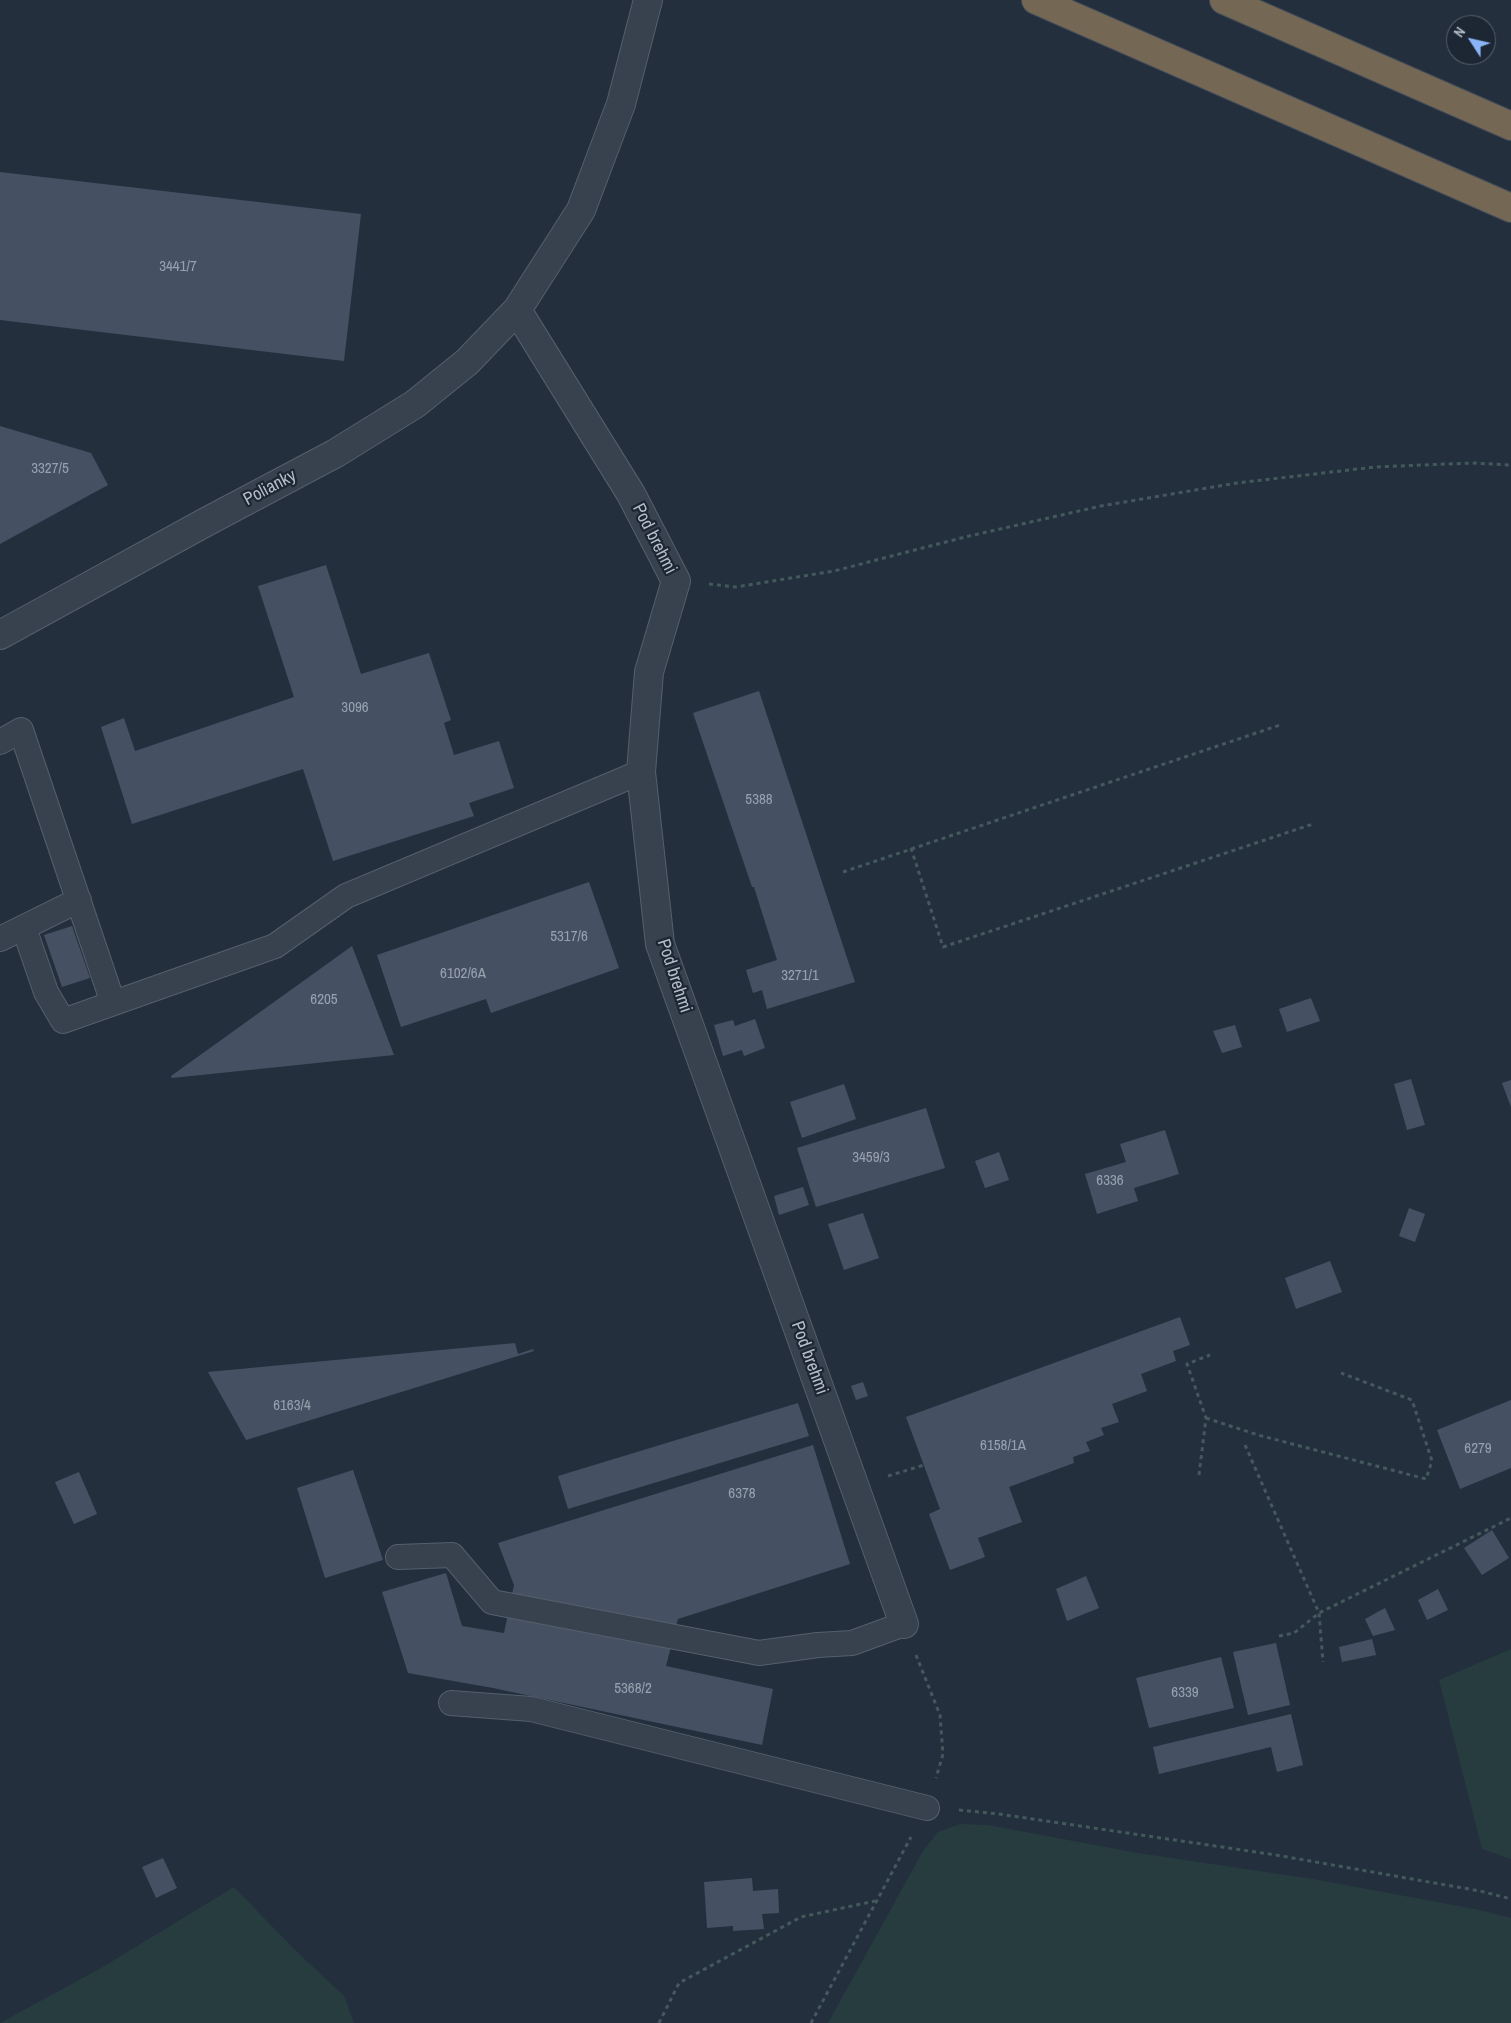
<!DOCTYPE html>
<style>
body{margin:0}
#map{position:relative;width:1511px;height:2023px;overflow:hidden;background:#242f3e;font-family:"Archivo Narrow",sans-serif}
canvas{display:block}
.north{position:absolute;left:1446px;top:15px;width:50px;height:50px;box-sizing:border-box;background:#1d2633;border:1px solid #59626f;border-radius:50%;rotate:305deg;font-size:14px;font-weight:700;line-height:20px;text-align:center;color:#b4bcc9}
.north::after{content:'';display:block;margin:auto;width:18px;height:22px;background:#8ab4f8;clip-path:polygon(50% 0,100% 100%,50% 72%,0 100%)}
</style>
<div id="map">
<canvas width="1511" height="2023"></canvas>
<div class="north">N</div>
</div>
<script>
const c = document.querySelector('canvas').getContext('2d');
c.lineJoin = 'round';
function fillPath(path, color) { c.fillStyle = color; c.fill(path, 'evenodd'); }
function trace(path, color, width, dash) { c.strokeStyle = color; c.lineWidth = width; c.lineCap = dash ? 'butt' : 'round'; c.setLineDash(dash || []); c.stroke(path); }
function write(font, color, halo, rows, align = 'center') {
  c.font = font + ' "Archivo Narrow",sans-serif'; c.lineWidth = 4.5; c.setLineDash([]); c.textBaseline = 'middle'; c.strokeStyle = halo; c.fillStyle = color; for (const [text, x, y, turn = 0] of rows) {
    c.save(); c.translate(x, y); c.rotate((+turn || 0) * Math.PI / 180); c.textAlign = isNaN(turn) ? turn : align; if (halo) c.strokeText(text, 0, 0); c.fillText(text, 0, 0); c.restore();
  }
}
const green = new Path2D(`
 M1511 1649V1859L1482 1849 1439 1680Z
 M960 1824 988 1825 1138 1853 1313 1879 1480 1910 1511 1918V2023H828L923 1851 938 1832Z
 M234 1887 294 1949 344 1996 354 2023H0L101 1968Z`);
const building = new Path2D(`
 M0 172 361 214 344 361 0 320Z
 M0 426 91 453 108 485 0 544Z
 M326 565 361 674 429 653 451 720 444 723 454 755 499 741 514 788 469 803 474 816 333 861 303 769 132 824 101 727 124 718 135 751 294 697 258 586Z
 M759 691 855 982 767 1009 762 990 753 993 746 970 777 960 754 887H752L693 713Z
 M589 882 619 968 491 1013 486 999 401 1027 377 955Z
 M72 926 90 978 62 987 44 935Z
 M352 946 394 1055 172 1078 171 1076Z
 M1311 998 1320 1021 1287 1032 1279 1009Z
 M755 1019 765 1048 744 1056 742 1050 723 1056 714 1025 733 1020 735 1026Z
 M1235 1025 1242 1047 1222 1053 1213 1031Z
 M1411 1079 1425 1125 1407 1130 1394 1084Z
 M1511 1080V1107L1502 1083Z
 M844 1084 856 1119 802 1138 790 1102Z
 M926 1108 945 1168 816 1207 797 1148Z
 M1165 1130 1179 1174 1134 1188 1138 1201 1097 1214 1085 1174 1126 1162 1120 1144Z
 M999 1152 1009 1180 985 1188 975 1161Z
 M803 1187 809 1205 779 1215 774 1196Z
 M1409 1208 1425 1214 1415 1242 1399 1236Z
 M863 1213 879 1258 844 1270 828 1224Z
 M1330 1261 1342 1292 1296 1309 1285 1278Z
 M1180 1317 1190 1345 1173 1351 1176 1361 1141 1374 1147 1391 1112 1404 1119 1422 1101 1428 1104 1435 1086 1442 1090 1451 1073 1457 1074 1463 1009 1487 1022 1522 978 1538 985 1557 950 1570 929 1514 940 1509 906 1417Z
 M515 1343 518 1354 533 1349 534 1351 246 1440 208 1372Z
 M863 1382 868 1396 856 1400 851 1386Z
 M1511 1400V1468L1460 1489 1437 1430Z
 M798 1403 809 1436 568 1509 558 1476Z
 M813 1445 850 1564 678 1619 666 1666 773 1689 762 1745 493 1688 408 1673 382 1592 446 1573 462 1626 504 1633 514 1585 498 1543Z
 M353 1470 383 1560 325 1578 297 1488Z
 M79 1472 97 1514 74 1524 55 1482Z
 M1492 1530 1509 1558 1482 1575 1464 1548Z
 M1086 1576 1099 1608 1067 1621 1056 1589Z
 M1438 1589 1448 1610 1427 1620 1418 1600Z
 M1385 1608 1395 1630 1373 1636 1365 1619Z
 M1372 1639 1376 1655 1342 1662 1339 1647Z
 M1276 1643 1290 1705 1248 1715 1233 1652Z
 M1221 1657 1234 1708 1149 1728 1136 1678Z
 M1291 1714 1303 1765 1277 1772 1271 1747 1159 1774 1153 1747Z
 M163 1858 177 1888 156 1898 142 1867Z
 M752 1878 753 1891 778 1889 779 1913 762 1914 764 1929 733 1931V1926L707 1928 704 1882Z`);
const path = new Path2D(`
 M709 584 736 587 834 571 965 537 1101 506 1237 483 1375 467 1472 463 1511 465
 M911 848 943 947 1313 824
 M843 872 1280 725
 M1206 1418 1258 1435 1426 1479 1432 1461 1412 1400 1341 1373
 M1245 1445 1319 1613 1323 1662
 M1199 1475 1206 1418 1187 1364 1210 1355
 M888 1476 924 1465
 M1279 1636 1294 1633 1319 1613 1511 1518
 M916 1655 940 1715 943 1754 936 1778
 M959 1810 999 1814 1276 1855 1480 1891 1511 1899
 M659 2023 679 1983 801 1917 875 1901
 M811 2023 911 1837`);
const lane = new Path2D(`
 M0 742 21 730 113 1003
 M24 928 46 992 63 1021 275 946 346 896 641 772
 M0 939 79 900
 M398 1557 452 1555 492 1602 759 1653 818 1645 852 1643 904 1624
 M451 1703 531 1709 927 1808`);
const street = new Path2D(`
 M517 310 631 494 676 581 649 672 641 772 660 944 904 1624
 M0 635 206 522 336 453 415 404 467 362 517 310 581 210 621 104 648 0`);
const highway = new Path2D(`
 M1036 0 1511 208
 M1224 0 1511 126`);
const numberNames = [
 ["3441/7",178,267],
 ["3327/5",50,469],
 ["3096",355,708],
 ["5388",759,800],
 ["5317/6",569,937],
 ["6102/6A",463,974],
 ["3271/1",800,976],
 ["6205",324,1000],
 ["3459/3",871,1158],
 ["6336",1110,1181],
 ["6163/4",292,1406],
 ["6158/1A",1003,1446],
 ["6279",1478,1449],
 ["6378",742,1494],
 ["5368/2",633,1689],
 ["6339",1185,1693]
];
const streetNames = [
 ["Polianky",270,488,-28],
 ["Pod brehmi",654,539,63],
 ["Pod brehmi",674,976,72],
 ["Pod brehmi",809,1358,70]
];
fillPath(green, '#263c3f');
fillPath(building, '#455162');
trace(lane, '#565f6c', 26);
trace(street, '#565f6c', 30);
trace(highway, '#434c59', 30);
trace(path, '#44595c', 3, [4, 4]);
trace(lane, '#38414e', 24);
trace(street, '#38414e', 28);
trace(highway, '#746855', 28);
write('15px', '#98a1af', null, numberNames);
write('18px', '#b4bcc9', '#1d2633', streetNames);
</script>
